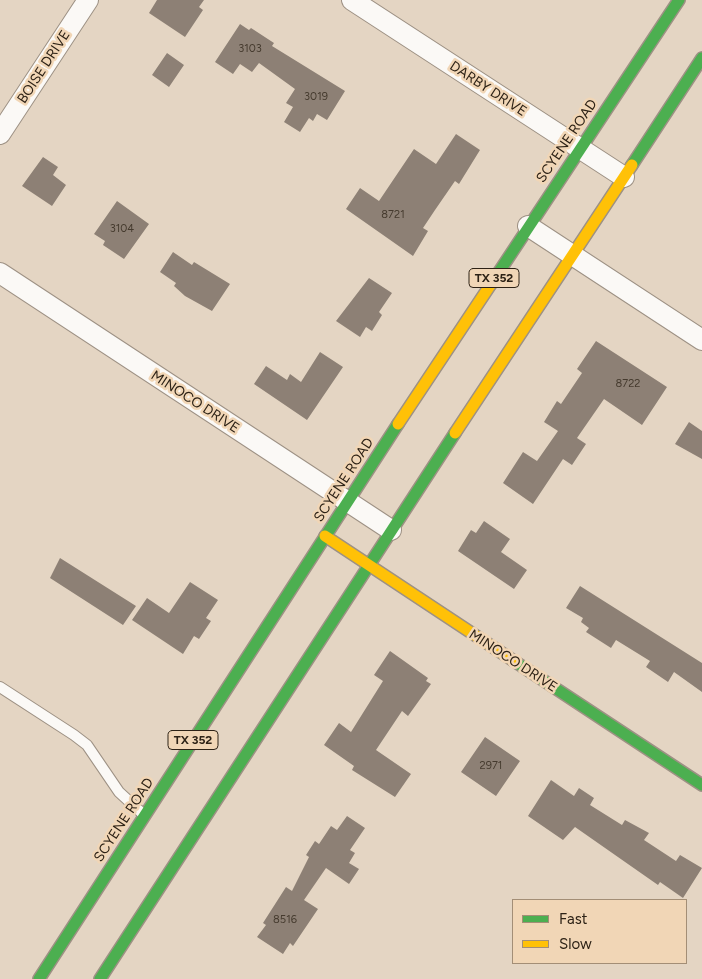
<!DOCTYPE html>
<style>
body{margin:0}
#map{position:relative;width:702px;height:979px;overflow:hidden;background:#e4d5c3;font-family:Figtree,sans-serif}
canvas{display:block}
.legend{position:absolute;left:512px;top:899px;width:175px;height:65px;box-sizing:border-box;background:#f1d6b6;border:1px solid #a38e76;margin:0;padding:6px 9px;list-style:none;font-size:15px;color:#2d2216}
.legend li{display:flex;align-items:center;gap:10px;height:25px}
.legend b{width:25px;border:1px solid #a38e76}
</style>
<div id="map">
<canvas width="702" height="979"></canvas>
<ul class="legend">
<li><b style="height:6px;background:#4caf50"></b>Fast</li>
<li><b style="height:6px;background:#ffc107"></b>Slow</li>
</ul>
</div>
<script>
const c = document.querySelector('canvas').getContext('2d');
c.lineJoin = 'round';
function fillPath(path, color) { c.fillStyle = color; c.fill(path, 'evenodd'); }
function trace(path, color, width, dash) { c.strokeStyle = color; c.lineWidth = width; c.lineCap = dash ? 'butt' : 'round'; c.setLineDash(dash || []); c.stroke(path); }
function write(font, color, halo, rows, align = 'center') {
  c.font = font + ' Figtree,sans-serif'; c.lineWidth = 5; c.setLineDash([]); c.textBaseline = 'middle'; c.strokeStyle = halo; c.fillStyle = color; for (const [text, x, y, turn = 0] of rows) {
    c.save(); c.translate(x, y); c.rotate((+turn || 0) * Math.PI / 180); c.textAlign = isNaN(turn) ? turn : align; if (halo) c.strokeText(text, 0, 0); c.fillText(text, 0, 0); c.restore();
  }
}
const building = new Path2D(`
 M157 0H204L199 7 203 10 185 37 149 13Z
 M240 24 249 30 251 28 274 43 272 46 345 91 327 120 317 114 313 121 309 118 300 132 284 122 293 107 286 103 295 89 259 63 252 72 240 64 233 74 215 62Z
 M167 53 184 65 169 87 152 75Z
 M456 134 480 150 459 184 455 181 435 210 423 228 428 231 413 256 346 209 360 188 379 201 414 149 436 164Z
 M43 157 58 167 53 175 66 185 52 206 22 186Z
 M117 201 149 224 124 259 103 245 105 241 94 234Z
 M173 252 192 265 194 262 230 284 212 311 185 296 174 286 176 283 160 272Z
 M369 278 392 293 379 312 382 315 372 331 366 327 360 337 336 321Z
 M596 341 667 387 642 425 604 399 577 438 586 444 572 465 563 459 533 504 503 483 523 452 537 461 558 431 544 422 557 401 561 404 582 373 577 369Z
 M320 352 343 367 307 420 254 384 266 366 287 380 290 374 301 382Z
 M689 422 702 431V459L675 444Z
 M484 521 510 539 501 552 527 570 514 589 458 551 471 530 476 533Z
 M60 558 136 606 123 625 50 578Z
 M190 582 218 600 206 618 211 621 199 639 194 636 183 654 132 620 147 598 169 613Z
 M580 586 702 663V692L674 672 668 682 646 667 650 661 616 640 611 648 586 632 589 628 581 622 583 618 566 608Z
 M390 651 428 678 426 681 431 684 408 716 402 711 376 750 411 774 395 797 352 770 354 766 324 745 339 723 351 732 383 681 374 675Z
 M485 737 520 761 496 796 461 772Z
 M551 780 574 796 579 788 594 798 590 805 622 825 625 820 649 833 644 840 676 861 680 855 702 868 683 898 660 882 658 885 575 827 563 840 528 816Z
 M347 816 365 828 350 850 355 853 349 863 359 869 349 884 326 868 304 900 318 909 293 946 290 943 283 954 257 937 266 925 263 923 286 887 292 891 309 857 306 855 315 841 319 844 331 826 337 830Z`);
const lane = new Path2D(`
 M0 687 74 735 87 745 119 792 144 815`);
const street = new Path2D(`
 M352 0 624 177
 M0 134 88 0
 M528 226 702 340
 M0 273 391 530`);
const fast = new Path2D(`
 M632 165 702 58
 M491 284 679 0
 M514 661 702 785
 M39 979 398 424
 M100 979 455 433`);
const slow = new Path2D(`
 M398 424 491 284
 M455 433 632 165
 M325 536 514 661`);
const numberNames = [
 ["3103",250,49],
 ["3019",316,97],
 ["8721",393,215],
 ["3104",122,229],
 ["8722",628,384],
 ["2971",491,766],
 ["8516",285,920]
];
const shields = [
 [494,278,50],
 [193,740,50]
];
const shieldNames = [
 ["TX 352",494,278],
 ["TX 352",193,740]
];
const streetNames = [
 ["BOISE DRIVE",44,67,-57],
 ["DARBY DRIVE",488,89,33],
 ["SCYENE ROAD",567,141,-56],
 ["MINOCO DRIVE",195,402,33],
 ["SCYENE ROAD",344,480,-57],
 ["MINOCO DRIVE",513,661,33],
 ["SCYENE ROAD",124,820,-57]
];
fillPath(building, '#8d8075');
trace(lane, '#9d9184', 12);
trace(street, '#9d9184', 22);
trace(fast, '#9d9184', 14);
trace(slow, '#9d9184', 14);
trace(lane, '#fbf9f6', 10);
trace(street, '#fbf9f6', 20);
trace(fast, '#4caf50', 11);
trace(slow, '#ffc107', 11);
write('11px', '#453a2e', null, numberNames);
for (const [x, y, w] of shields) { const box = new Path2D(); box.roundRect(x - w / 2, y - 9.5, w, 19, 4); c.fillStyle = '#f1d6b6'; c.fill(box); trace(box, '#2d2216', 1); }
write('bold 12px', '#2d2216', null, shieldNames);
write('14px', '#2d2216', '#f1d6b6', streetNames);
</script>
